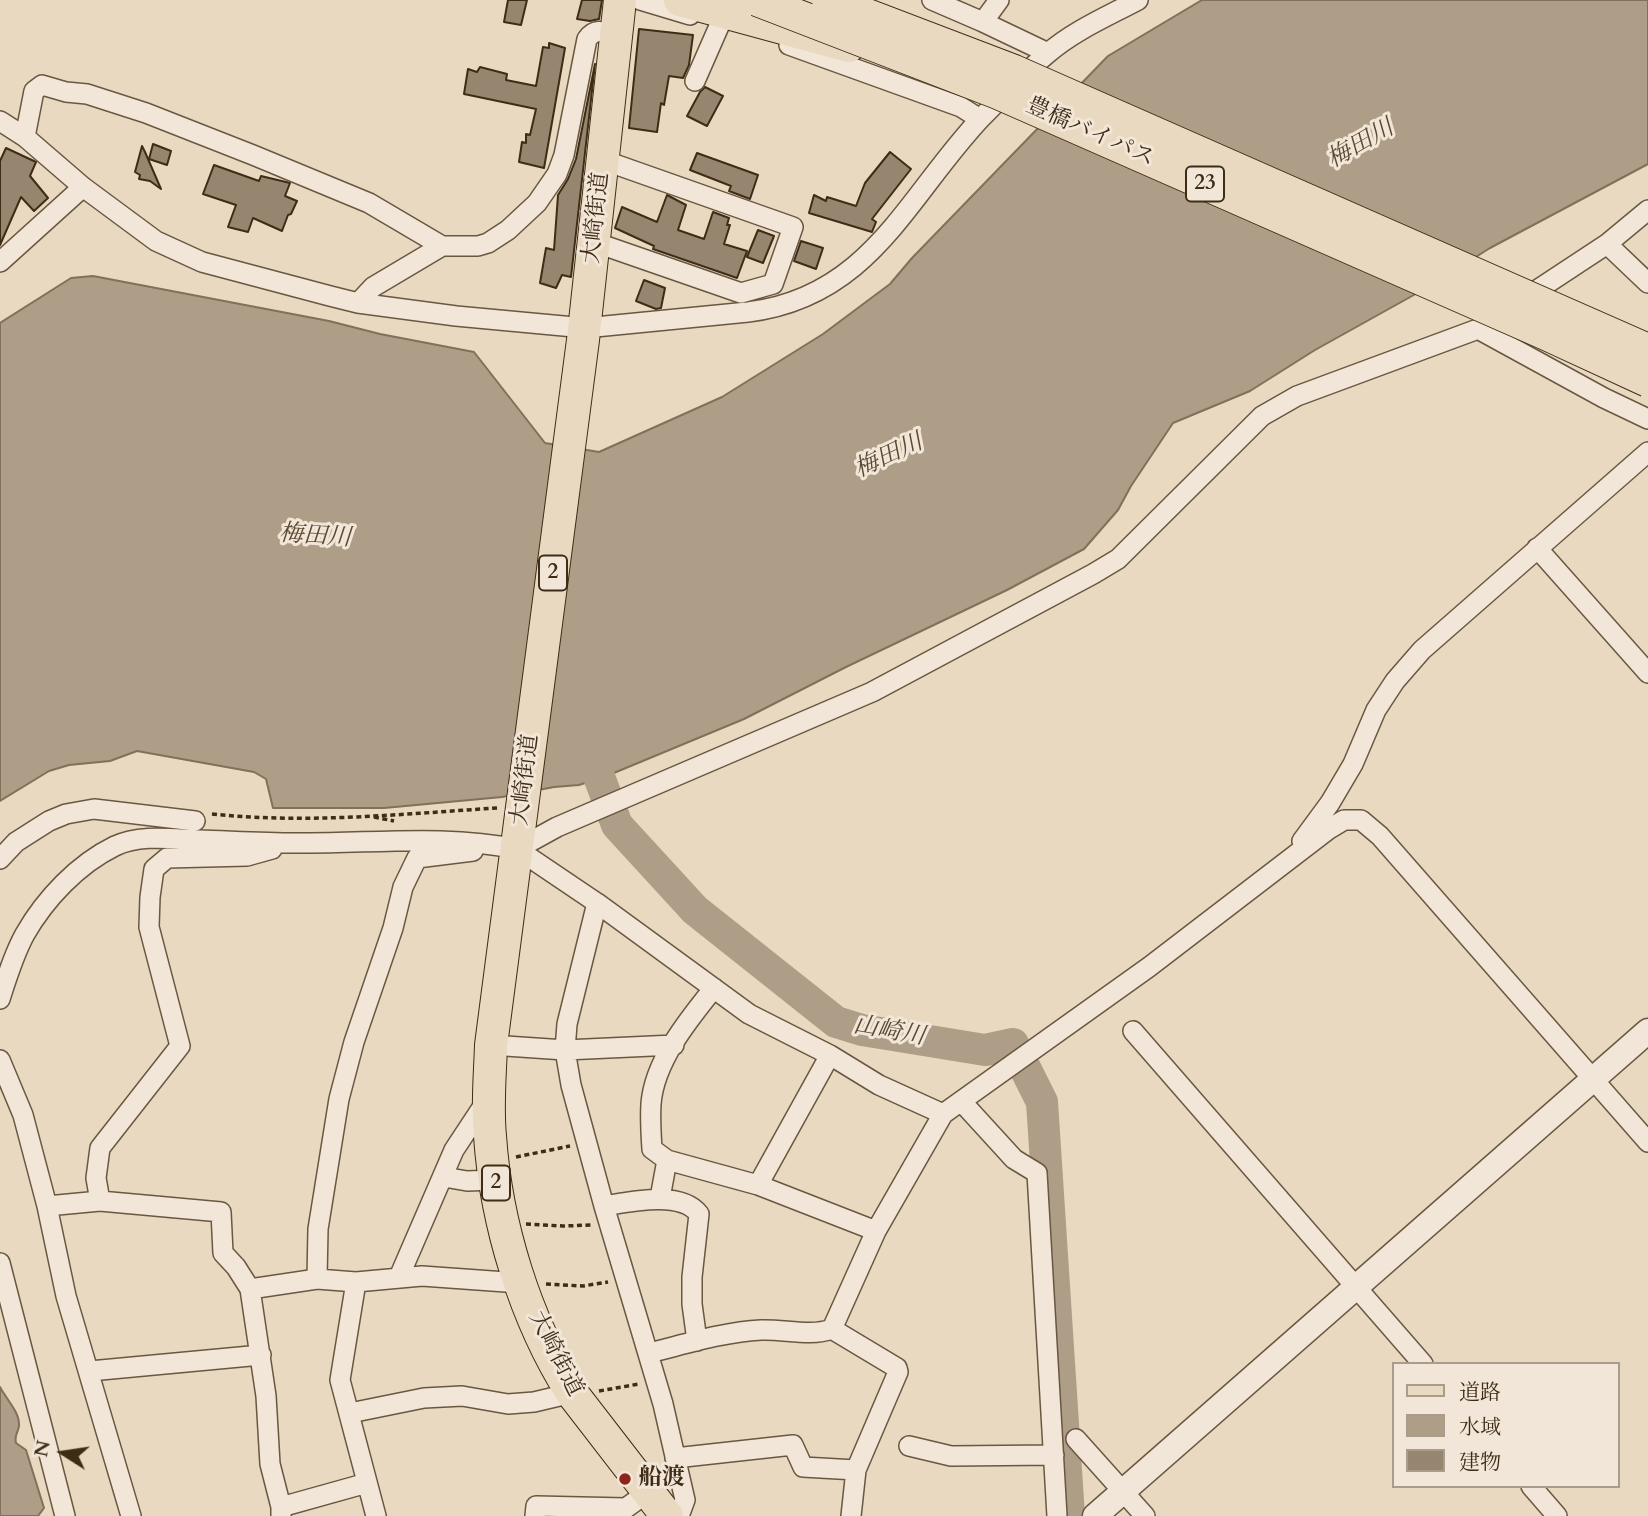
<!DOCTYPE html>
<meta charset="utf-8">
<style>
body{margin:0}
#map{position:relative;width:1648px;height:1516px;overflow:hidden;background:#e9d9c1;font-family:Cardo,"Noto Serif JP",serif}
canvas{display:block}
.legend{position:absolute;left:1392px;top:1362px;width:228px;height:126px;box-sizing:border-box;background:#f1e6d7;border:2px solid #aa9c8a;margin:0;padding:9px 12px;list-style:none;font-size:21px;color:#3f2c16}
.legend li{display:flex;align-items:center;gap:14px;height:35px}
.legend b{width:35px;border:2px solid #aa9c8a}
.north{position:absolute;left:28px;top:1418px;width:70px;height:70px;-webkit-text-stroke:5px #f1e6d7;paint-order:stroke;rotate:282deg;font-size:19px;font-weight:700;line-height:28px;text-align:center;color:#3f2c16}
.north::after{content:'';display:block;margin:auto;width:24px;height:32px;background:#3f2c16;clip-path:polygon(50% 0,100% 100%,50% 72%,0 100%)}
</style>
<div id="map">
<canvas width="1648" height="1516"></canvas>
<ul class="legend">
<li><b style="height:9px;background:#e9d9c1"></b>道路</li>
<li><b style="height:19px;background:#af9e87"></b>水域</li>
<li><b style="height:19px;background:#97866f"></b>建物</li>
</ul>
<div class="north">N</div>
</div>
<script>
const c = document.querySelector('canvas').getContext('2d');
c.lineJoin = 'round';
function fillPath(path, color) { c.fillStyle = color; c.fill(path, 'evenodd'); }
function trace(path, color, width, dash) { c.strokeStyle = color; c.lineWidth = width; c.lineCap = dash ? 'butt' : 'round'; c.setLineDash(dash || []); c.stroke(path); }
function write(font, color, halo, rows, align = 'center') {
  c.font = font + ' Cardo,"Noto Serif JP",serif'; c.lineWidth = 6; c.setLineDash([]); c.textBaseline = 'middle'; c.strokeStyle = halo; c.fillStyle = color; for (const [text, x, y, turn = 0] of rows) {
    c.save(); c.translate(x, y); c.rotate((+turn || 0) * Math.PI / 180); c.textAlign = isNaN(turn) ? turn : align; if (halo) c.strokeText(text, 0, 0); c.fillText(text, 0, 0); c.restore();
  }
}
const water = new Path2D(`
 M1202 0H1648V164L1490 248 1430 286 1315 350 1250 391 1173 423 1131 486 1118 510 1084 549 1007 590 846 667 744 719 609 775 579 785 554 787 502 797 384 808H273L266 779 254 772 137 751 110 761 69 765 49 771 0 801V323L71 278 93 276 329 321 380 334 474 352 545 443 599 452 722 397 823 334 890 284 912 258 1108 56Z
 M0 1387C6 1399 20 1412 19 1426 18 1433 14 1435 16 1443L26 1450 44 1508 38 1516H0Z`);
const river = new Path2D(`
 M585 739 617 825 695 910 836 1022 862 1030 985 1050 1013 1044 1042 1102 1069 1516`);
const building = new Path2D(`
 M508 0H527L521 25 504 22Z
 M582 0H602L599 19 590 21 577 19Z
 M639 29 693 35 689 65 683 78 669 76 664 105 661 103 657 132 629 128Z
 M549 43 565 48 544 168 519 162 522 142 526 143V134L530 135 536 109 464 94 468 69 477 72 480 67 507 74 506 80 536 86 543 47 549 48Z
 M595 64 571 277 562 275 556 288 540 283 546 248 554 250 558 195 568 179 576 159Z
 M705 87 723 96 707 126 687 116 700 92Z
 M153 144 171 151 167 165 149 159Z
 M142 146 145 152 161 189 150 181 139 179 140 175 135 172Z
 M6 148 36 162 30 176 48 198 34 211 21 197 0 245V161Z
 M890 152 911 169 872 219 876 222 872 232 809 213 814 195 826 201 827 197 856 206 865 183Z
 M697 153 758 175 750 199 729 191 731 186 690 170Z
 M214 165 259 181 261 176 290 183 285 196 297 201 291 214 288 215 282 231 253 218 248 232 228 227 236 205 203 194Z
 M667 195 686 205 678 230 704 239 713 212 729 218 727 225H730L724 244 747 251 737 278 653 249 654 246 615 228 622 207 657 222Z
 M758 230 774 236 763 263 747 257Z
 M801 241 823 248 816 269 794 261Z
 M644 280 665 288 661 308 656 309 636 301Z`);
const path = new Path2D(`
 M212 814C306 824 402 814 497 808
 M374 817 394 821
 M516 1157 570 1146
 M526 1224 563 1226 591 1225
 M546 1284 583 1286 608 1282
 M599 1391 639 1384`);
const minor = new Path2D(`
 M640 0 690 15
 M932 0 983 22 999 0
 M983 22 1048 53
 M789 45 961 107 980 119
 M695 81 720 24
 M0 121 25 137 83 187 156 241 202 262 330 296 358 303 456 316 585 328 748 312C871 297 907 196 982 117 1003 96 1024 73 1047 54 1073 31 1108 16 1138 0
 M25 137 34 91 42 85 66 92 87 94 146 113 253 155 369 203 442 246
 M594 242 741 293 773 284 793 227 603 160
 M1607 244 1648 283
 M0 262 83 187
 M358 303 373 287 442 246H478L488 243 508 230 537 203 557 174 564 155 587 39C595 27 605 32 616 35
 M1478 329 1604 398 1648 419
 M1537 548 1648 673
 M1302 841 1330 803 1353 764 1376 710 1395 681 1422 650 1648 452
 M517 849 557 827 872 692 1093 574 1118 559 1262 416 1297 396 1478 329 1607 244 1648 210
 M0 859 16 842 49 821 66 814 94 809 195 821
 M597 903 567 1024 565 1050 571 1085 604 1206 663 1404 685 1500 679 1516
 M714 988C688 1020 654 1062 651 1104 650 1119 651 1134 652 1149L667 1160 758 1185 876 1231
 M0 999C7 977 14 954 25 934 45 899 78 864 115 846 140 834 172 839 199 840 231 841 263 843 295 843 369 844 444 834 517 849L597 903 749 1014 830 1055 879 1085 943 1114 1149 967 1329 829 1344 820H1361L1380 836 1648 1142
 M1133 1031 1423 1364
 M491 1045 565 1050 674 1045
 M0 1060 23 1115 47 1206 66 1296 131 1516
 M961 1101 1014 1159 1037 1173 1057 1516
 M444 1177 467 1181 495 1180
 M758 1185 830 1055
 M660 1198 667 1160
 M100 1201 96 1178 100 1148 180 1046 149 927 150 897 154 869 167 858 247 856 272 849
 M47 1206 100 1201 221 1212 223 1253 236 1267 250 1289 266 1396 270 1464 281 1507V1516
 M604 1206C629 1202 681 1190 699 1214L692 1277V1304L697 1341
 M0 1263 65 1516
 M399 1277 454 1150 487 1100
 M317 1279 318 1229 339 1099 354 1042 393 928 403 887 417 858 473 851
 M356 1282 340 1380 376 1516
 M250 1289 317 1279 356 1282 422 1276 520 1283
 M832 1329 897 1368 898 1372 856 1470 851 1516
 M649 1353C686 1344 723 1332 761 1330 785 1329 810 1337 832 1329L876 1231 943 1114
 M90 1371 261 1355
 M350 1413 424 1398 462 1396 508 1404 534 1402 572 1393
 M1076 1439 1145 1516
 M909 1446 951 1456 1054 1455
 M675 1458 793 1445 803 1467 856 1470
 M1531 1486 1557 1516
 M281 1507 367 1483
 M535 1516 536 1506 626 1508 648 1492`);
const tertiary = new Path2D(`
 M1095 1516 1648 1031`);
const primary = new Path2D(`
 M620 0 583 340 491 1045C490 1076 487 1106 490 1136 496 1224 525 1319 572 1393L667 1516`);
const trunk = new Path2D(`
 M680 0 849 46`);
const trunkBridge = new Path2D(`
 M757 0 998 93 1544 333 1648 381
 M828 0 1014 71 1648 350`);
const markers = [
 [625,1479,7,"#8f2418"]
];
const shields = [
 [1205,184,38],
 [553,573,28],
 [496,1183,28]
];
const shieldNames = [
 ["23",1205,184],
 ["2",553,573],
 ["2",496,1183]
];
const streetNames = [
 ["豊橋バイパス",1090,133,24],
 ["大崎街道",597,218,-84],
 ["大崎街道",526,780,-83],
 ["大崎街道",555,1354,63]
];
const poiNames = [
 ["船渡",639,1479]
];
const waterNames = [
 ["梅田川",1361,145,-30],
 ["梅田川",889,457,-25],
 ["梅田川",315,537,4],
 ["山崎川",889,1032,10]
];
fillPath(water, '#af9e87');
trace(water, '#82705a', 2);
trace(river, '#af9e87', 32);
fillPath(building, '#97866f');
trace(building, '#3f2c16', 2);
trace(minor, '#6a5741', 22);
trace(tertiary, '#6a5741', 27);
trace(primary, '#3f2c16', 34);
trace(trunk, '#3f2c16', 34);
trace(path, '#3f2c16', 3.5, [5, 3.5]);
trace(minor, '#f1e6d7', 19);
trace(tertiary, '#f1e6d7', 24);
trace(primary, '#e9d9c1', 32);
trace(trunk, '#e9d9c1', 32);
trace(trunkBridge, '#3f2c16', 34, []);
trace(trunkBridge, '#e9d9c1', 32);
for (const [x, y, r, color] of markers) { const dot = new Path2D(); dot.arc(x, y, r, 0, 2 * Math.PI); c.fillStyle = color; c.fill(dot); trace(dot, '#f1e6d7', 2.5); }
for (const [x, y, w] of shields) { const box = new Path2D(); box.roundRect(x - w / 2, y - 17.5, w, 35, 5); c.fillStyle = '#f1e6d7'; c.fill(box); trace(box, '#3f2c16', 2); }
write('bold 21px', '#3f2c16', null, shieldNames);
write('23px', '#3f2c16', '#f1e6d7', streetNames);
write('bold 23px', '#3f2c16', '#f1e6d7', poiNames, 'left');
write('italic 24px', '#5b4832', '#f1e6d7', waterNames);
</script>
